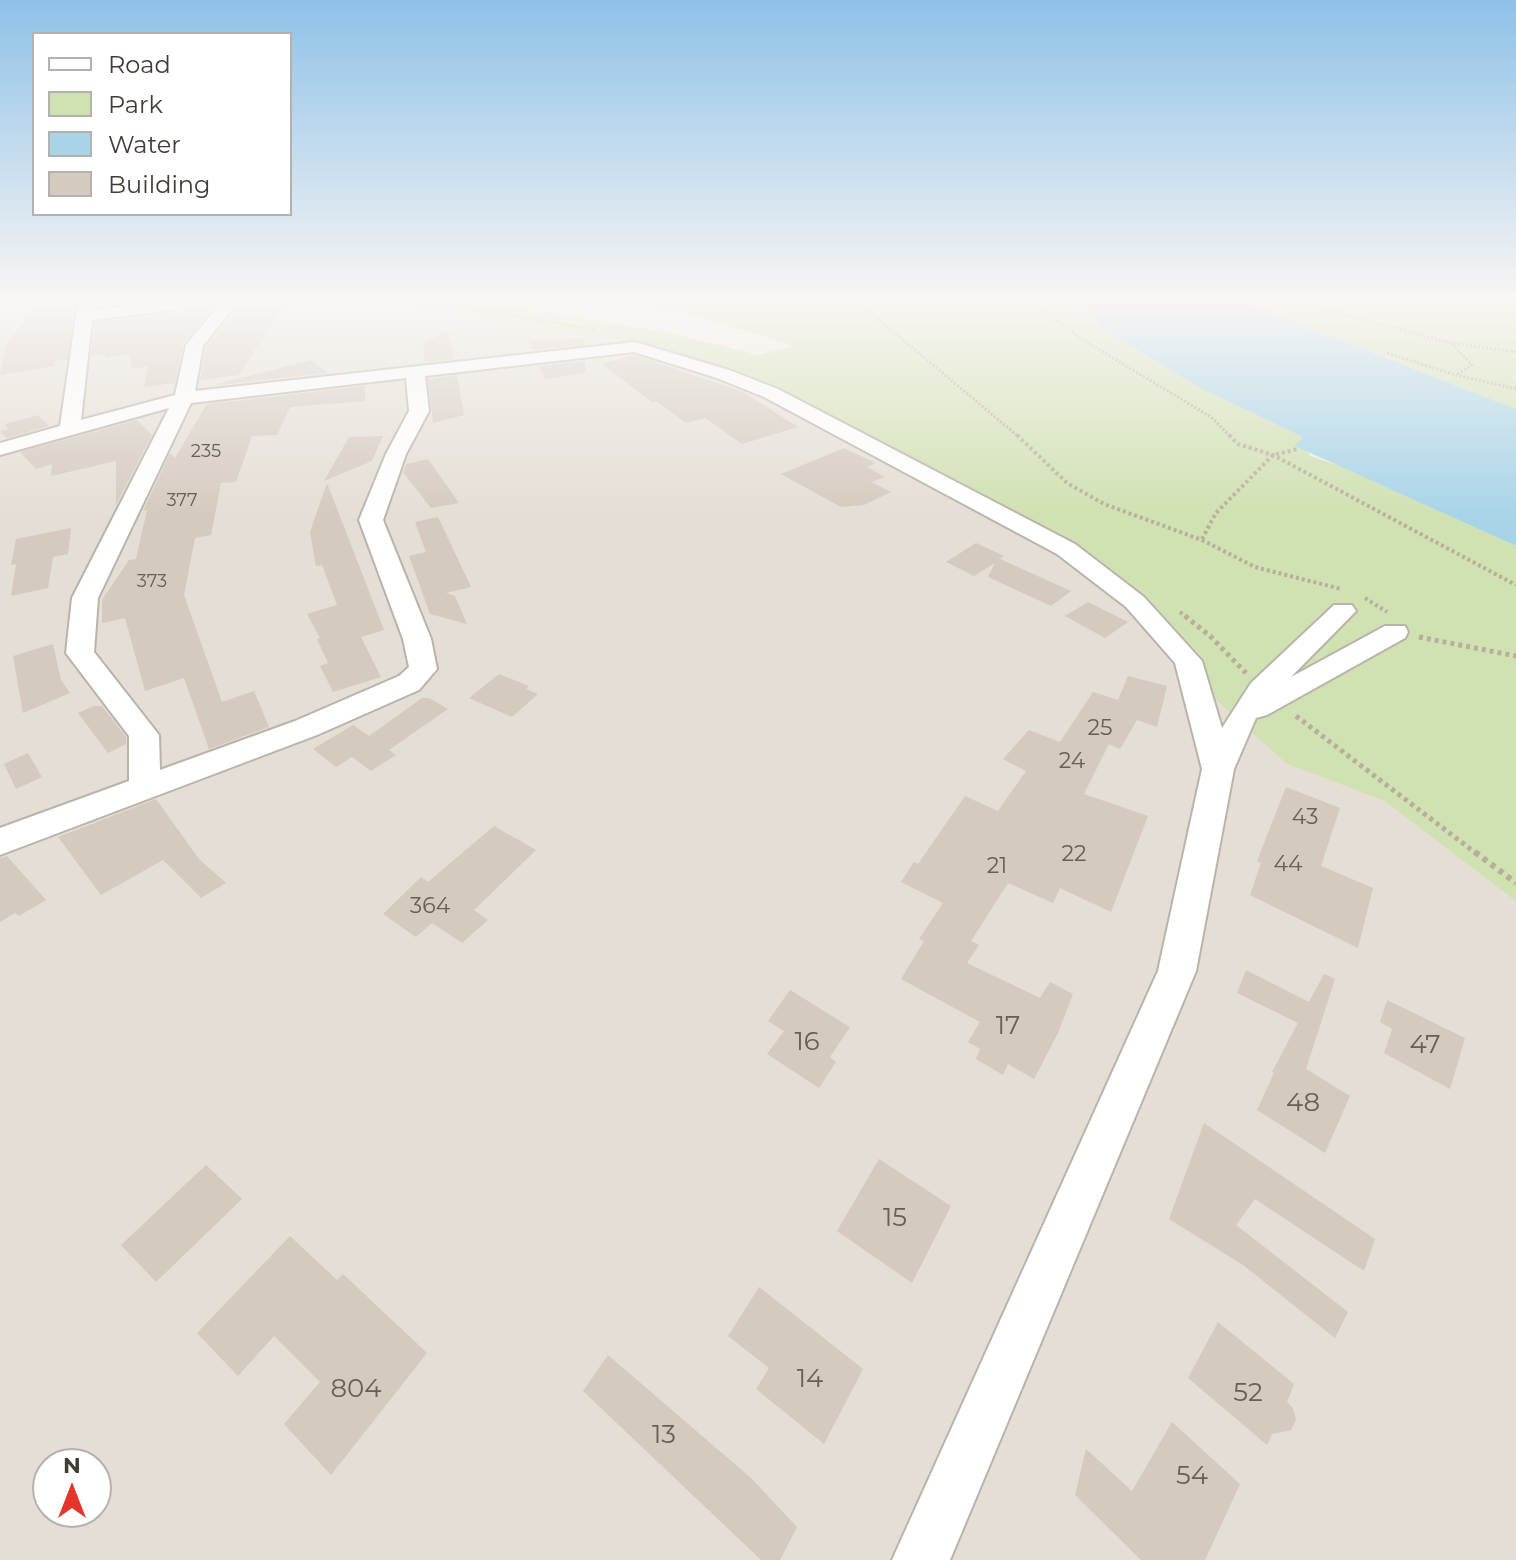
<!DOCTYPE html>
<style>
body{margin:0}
#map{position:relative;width:1516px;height:1560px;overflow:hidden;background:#f1ece6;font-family:Montserrat,sans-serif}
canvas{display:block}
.legend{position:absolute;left:32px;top:32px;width:260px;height:184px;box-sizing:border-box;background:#fff;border:2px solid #b4b1af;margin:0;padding:10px 14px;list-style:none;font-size:24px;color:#433c36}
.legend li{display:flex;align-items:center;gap:16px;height:40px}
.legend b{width:40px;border:2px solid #b4b1af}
.north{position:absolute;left:32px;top:1448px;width:80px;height:80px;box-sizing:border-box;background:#fff;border:2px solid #b4b1af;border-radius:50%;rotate:0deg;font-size:22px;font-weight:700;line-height:32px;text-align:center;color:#433c36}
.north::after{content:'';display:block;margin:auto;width:28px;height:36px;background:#e3352a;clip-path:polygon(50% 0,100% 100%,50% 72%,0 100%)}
</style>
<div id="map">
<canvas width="1516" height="1560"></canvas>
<ul class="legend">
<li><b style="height:10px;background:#fff"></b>Road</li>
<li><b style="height:22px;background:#d0e1b2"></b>Park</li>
<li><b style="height:22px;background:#a8d4e8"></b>Water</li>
<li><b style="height:22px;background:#d4cabf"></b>Building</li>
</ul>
<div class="north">N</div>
</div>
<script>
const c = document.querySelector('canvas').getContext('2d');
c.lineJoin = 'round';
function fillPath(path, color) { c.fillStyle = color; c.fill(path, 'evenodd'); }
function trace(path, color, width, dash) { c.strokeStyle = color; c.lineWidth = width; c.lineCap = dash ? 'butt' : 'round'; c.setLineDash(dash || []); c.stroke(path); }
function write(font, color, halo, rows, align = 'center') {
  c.font = font + ' Montserrat,sans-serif'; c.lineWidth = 8; c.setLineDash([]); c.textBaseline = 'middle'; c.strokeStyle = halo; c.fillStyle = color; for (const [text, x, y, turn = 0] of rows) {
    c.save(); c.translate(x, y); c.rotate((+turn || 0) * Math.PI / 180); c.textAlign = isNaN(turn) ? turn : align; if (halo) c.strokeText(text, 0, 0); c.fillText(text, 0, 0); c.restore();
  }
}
const residential = new Path2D(`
 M0 298H466L664 332 758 355 1516 831V1560H0ZM48 1464H96V1512H48Z`);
const green = new Path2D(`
 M380 298H466L664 332 758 355 794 346 691 314 596 298H1064L1086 311 1102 328 1196 386 1304 437 1310 456 1340 466 1516 546V901L1385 801 1286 763 1212 696 1201 655 1141 600 731 372 636 344Z
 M1240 298H1516V409L1266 311Z`);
const water = new Path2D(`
 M1064 298H1239L1266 311 1516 409V546L1295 446 1303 437 1196 386 1102 328 1086 311Z`);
const building = new Path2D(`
 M79 298 67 360 55 361 54 366 0 375 6 343 34 311 49 309 55 300Z
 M285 303 239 375 200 380 206 347 244 304Z
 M205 309V317L183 344 175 383 144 387 148 366 132 369 129 354 105 358 106 354 91 356 95 323Z
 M448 331 454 359 425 362 423 344Z
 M583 338 584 345 533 350 529 341Z
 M634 355 743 392 798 427 742 444 705 418 686 423 656 401 652 402 602 364Z
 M311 360 328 373 217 385 218 384Z
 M585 361 586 373 545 379 539 366Z
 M457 375 464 415 433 423 428 379Z
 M365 386V401L290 407 277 435 252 436 236 482 221 483 211 535 195 538 184 595 222 702 254 691 269 727 209 749 184 678 145 691 125 618 102 623V600L129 560 136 559 147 510 143 511 170 453 175 458 207 404Z
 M38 415 49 426 7 438 0 431 8 429 5 424Z
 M137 420 152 435 116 505V461L51 476 52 464 36 469 20 452Z
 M383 436 372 461 324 481 349 437Z
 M844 448 876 463 867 467 885 477 871 482 891 492 864 505 841 507 781 474Z
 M428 459 459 503 431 508 403 472 406 464Z
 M327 483 384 630 361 637 381 677 333 692 320 666 328 663 317 639 320 638 307 614 337 605 322 565 316 566 310 532Z
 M438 517 471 587 446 593 455 596 467 624 430 614 409 556 426 552 415 522Z
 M71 528 68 554 53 557 48 588 11 596 16 564 11 565 16 539Z
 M976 543 1004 556 1000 559 1071 591 1051 606 988 577 995 563 974 576 946 562Z
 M1088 602 1128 622 1105 638 1065 616Z
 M53 644 61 680 70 693 23 713 13 656Z
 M499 674 529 686 526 689 538 694 512 717 469 698Z
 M1128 676 1167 686 1157 727 1137 720 1120 749 1109 744 1084 794 1148 816 1111 912 1060 888 1053 903 1008 883 971 941 979 945 967 963 1040 998 1050 982 1073 994 1058 1033 1034 1079 1008 1064 1003 1075 976 1059 980 1049 968 1042 980 1022 901 979 924 941 919 939 943 903 901 882 914 862 918 864 965 796 998 811 1026 771 1003 759 1029 730 1060 742 1093 692 1118 700Z
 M422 698H429L448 709 389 750 396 755 371 771 352 757 336 767 313 749 353 725 369 736Z
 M94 706H102L126 737V744L108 753 78 713Z
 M28 753 42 777 16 789 4 764Z
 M1286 787 1340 808 1321 866 1373 888 1358 948 1250 895 1261 863 1257 861Z
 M156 799 199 859 226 883 201 898 163 860 101 895 58 837Z
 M494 826 536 850 474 910 488 920 462 943 432 923 416 937 383 914 421 877 428 882Z
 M7 856 46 900 19 916 15 913 0 922V858Z
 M1246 970 1309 1002 1324 974 1335 979 1306 1069 1350 1096 1325 1153 1257 1110 1274 1073 1272 1072 1298 1023 1237 993Z
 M790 990 850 1027 830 1057 836 1062 819 1088 767 1054 784 1031 768 1021Z
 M1387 1000 1465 1038 1450 1089 1384 1053 1392 1029 1380 1022Z
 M1204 1123 1375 1239 1364 1271 1255 1199 1236 1225 1348 1312 1335 1338 1243 1265 1169 1219Z
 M879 1159 951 1206 912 1283 837 1231Z
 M206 1165 242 1199 156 1282 121 1245Z
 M290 1236 337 1280 343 1274 427 1353 331 1475 284 1424 320 1382 274 1336 238 1376 197 1333Z
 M759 1287 863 1369 824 1444 756 1389 769 1368 728 1336Z
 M1218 1322 1294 1384 1287 1402 1293 1408 1296 1420 1291 1430 1272 1434 1267 1445 1188 1378Z
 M608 1355 751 1478 797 1527 780 1560H761L583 1391Z
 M1172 1422 1240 1484 1205 1560H1141L1075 1495 1086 1449 1132 1491Z`);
const pathFar3 = new Path2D(`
 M416 298 596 330
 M853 298 1019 437
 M1027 298 1083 340 1211 417 1231 437
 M1280 298 1451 343 1516 352
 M1452 344 1472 365 1456 375
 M1387 353 1456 375 1516 389`);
const pathFar2 = new Path2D(`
 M1017 435 1067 483 1104 504 1202 540 1255 567 1341 589
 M1229 435 1238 444 1273 455 1516 585
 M1202 539 1216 513 1273 455 1298 449
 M1365 598 1387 612
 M1180 612 1188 618`);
const pathFar1 = new Path2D(`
 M1185 616 1210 636 1246 673
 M1419 637 1516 656
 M1296 716 1477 854`);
const path = new Path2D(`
 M1475 852 1516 883`);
const street = new Path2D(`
 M82 298H98L94 310 193 298H241L203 346 195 391 635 342 729 370 778 389 1075 544 1144 597 1202 661 1222 728 1251 683 1334 605H1352L1356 611 1291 677 1385 626H1405L1408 632 1405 638 1267 715 1256 718 1234 769 1196 971 950 1560H892L1158 971 1202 769 1175 663 1126 607 1057 554 764 397 717 378 634 352 425 376 429 411 406 454 383 520 431 639 437 669 419 690 317 735 0 855V828L129 781V736L66 653 72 598 169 408 0 455V443L60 426 76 316ZM220 304 186 345 175 395 81 420 92 320ZM406 378 409 411 386 454 359 520 403 639 409 667 399 676 295 721 160 770 159 735 94 652 98 598 191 403Z`);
const farNumbernames = [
 ["235",206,452],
 ["377",182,501],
 ["373",152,582]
];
const numberNames = [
 ["25",1100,729],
 ["24",1072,762],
 ["43",1305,818],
 ["22",1074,855],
 ["44",1288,865],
 ["21",997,867],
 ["364",430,907]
];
const nearNumbernames = [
 ["17",1008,1026],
 ["16",807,1042],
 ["47",1425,1045],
 ["48",1303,1103],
 ["15",895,1218],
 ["14",810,1379],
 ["804",356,1389],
 ["52",1248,1393],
 ["13",664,1435],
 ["54",1192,1476]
];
fillPath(residential, '#e4ded4');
fillPath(green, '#d0e1b2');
fillPath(water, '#a8d4e8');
fillPath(building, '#d4cabf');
trace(street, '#bbb3a9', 4);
trace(pathFar3, '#bbad9c', 3, [2, 2]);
trace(pathFar2, '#bbad9c', 4, [3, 3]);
trace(pathFar1, '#bbad9c', 5, [4, 4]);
trace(path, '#bbad9c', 6, [5, 5]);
fillPath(street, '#fff');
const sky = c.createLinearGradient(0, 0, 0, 516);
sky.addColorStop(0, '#8ec1e8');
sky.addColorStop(0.58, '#f9f6f4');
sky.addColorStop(1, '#f9f6f400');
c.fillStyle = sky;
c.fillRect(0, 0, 1516, 516);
write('18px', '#676058', null, farNumbernames);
write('22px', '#676058', null, numberNames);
write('26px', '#676058', null, nearNumbernames);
</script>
